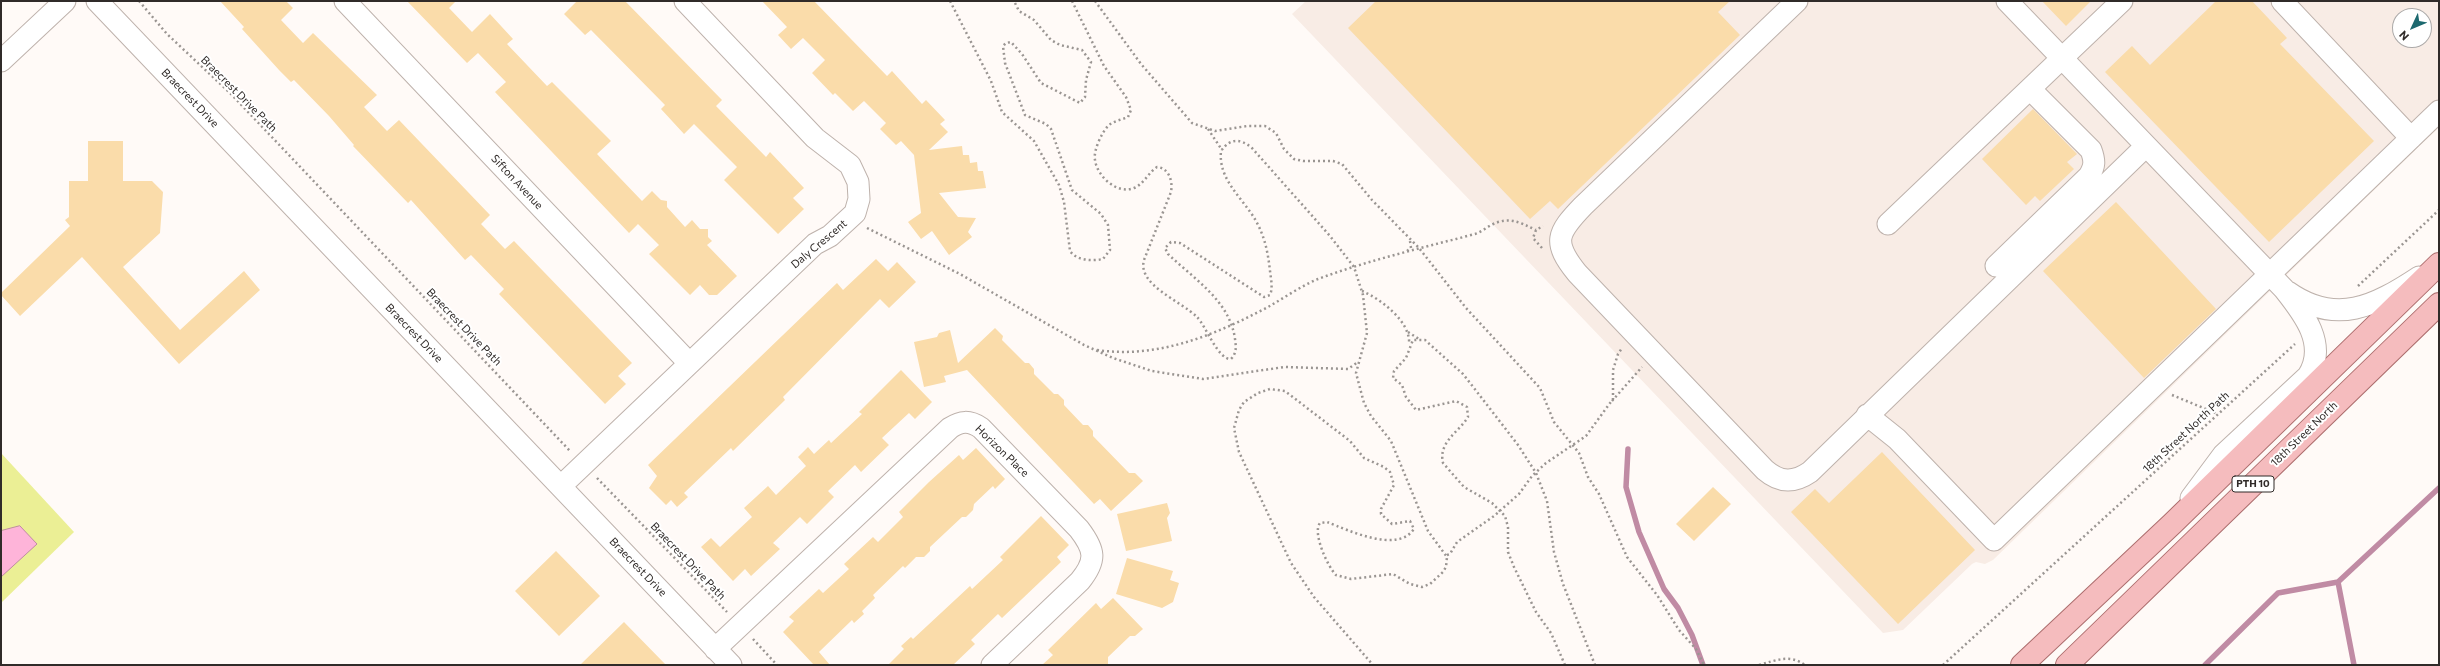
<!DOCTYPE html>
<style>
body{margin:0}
#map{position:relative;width:2440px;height:666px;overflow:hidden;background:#fffaf7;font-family:Commissioner,sans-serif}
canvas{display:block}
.frame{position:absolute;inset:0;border:2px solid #302b29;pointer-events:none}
.north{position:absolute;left:2392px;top:8px;width:40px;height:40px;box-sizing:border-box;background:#fff;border:1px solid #acaaa9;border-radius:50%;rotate:226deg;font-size:11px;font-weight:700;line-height:16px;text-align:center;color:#302b29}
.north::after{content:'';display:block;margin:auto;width:14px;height:18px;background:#1d696f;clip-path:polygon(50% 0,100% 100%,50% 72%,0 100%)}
</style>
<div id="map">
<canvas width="2440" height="666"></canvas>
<div class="frame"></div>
<div class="north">N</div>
</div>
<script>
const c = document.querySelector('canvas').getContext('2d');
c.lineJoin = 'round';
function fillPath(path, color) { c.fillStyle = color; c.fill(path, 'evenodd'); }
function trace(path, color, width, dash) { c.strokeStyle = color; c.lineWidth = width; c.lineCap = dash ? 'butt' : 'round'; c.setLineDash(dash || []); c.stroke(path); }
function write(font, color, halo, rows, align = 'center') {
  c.font = font + ' Commissioner,sans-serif'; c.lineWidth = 4; c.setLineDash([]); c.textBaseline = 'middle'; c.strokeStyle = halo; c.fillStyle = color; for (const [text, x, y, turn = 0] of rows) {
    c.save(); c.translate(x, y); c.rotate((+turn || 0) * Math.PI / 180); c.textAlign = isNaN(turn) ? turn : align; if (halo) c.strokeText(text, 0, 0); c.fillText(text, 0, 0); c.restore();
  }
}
const built = new Path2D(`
 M1306 1H2439V127L1993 560 1985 564 1976 562 1972 564 1903 630 1883 633 1292 14ZM2400 16H2424V40H2400Z`);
const green = new Path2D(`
 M1 453 74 532 1 603Z`);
const water = new Path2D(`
 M20 526 37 544 1 577V531Z`);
const stream = new Path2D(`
 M1628 449 1626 487 1639 532 1664 589 1678 608 1692 635 1703 665
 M2338 582 2354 665
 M2205 665 2278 593 2338 582 2439 488`);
const building = new Path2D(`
 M220 1H286L293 8 281 20 303 43 313 33 377 95 364 107 387 131 399 120 490 215 481 224 505 249 514 241 632 363 618 376 626 384 605 404 499 294 504 289 471 255 465 260 411 200 408 203 353 146 354 145 329 116 294 80 291 82 279 70 242 29 244 27Z
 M407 1H456L449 8 472 32 490 14 513 39 507 44 547 86 552 82 611 141 597 154 642 201 652 191 661 200 667 201V207L685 227 692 220 700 229H708V237L712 241 707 245 737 276 717 295H709L700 285 690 295 649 254 659 245 638 224 629 233 495 92 506 82 478 53 467 63Z
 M577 1H625L722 100 716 106 766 157 770 152 804 188 793 198 804 209 778 234 724 180 737 167 694 124 684 134 661 109 665 105 591 30 585 35 564 14Z
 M762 1H814L887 76 892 71 922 104 926 100 945 120 940 124 948 132 929 150 962 146 963 155H969L970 163 977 162 978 171H983L986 188 939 193 958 217 976 218 968 232 972 237 949 255 932 231 921 239 908 222 921 213 914 155 901 141 896 145 880 129 886 123 864 101 853 111 835 93 833 95 812 73 825 60 803 38 791 49 778 35 787 27Z
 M1376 1H1730L1718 12 1740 35 1558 209 1550 201 1530 219 1348 28Z
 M2042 1H2091L2066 26Z
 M2216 1H2252L2287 38 2280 44 2374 141 2269 242 2105 72 2132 46 2150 65Z
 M2033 109 2077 154 2067 162 2074 169 2040 201 2035 196 2026 205 1982 159Z
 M88 141H123V181H152L163 192 160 233 123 267 180 330 244 271 260 290 179 364 82 257 20 316 1 295V293L70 226 65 220 69 217V181H88Z
 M2116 202 2216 309 2144 378 2043 271Z
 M876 259 888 271 897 262 916 282 889 308 880 299 783 397 785 400 733 451 731 448 684 493 688 497 677 507 671 500 666 505 649 488 657 476 648 465 837 283 843 290Z
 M995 328 1003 336 1002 340 1025 363H1029L1034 369V374L1054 394H1058L1064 400V405L1083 425H1088L1093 431V436L1129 473H1135L1143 481 1111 511 1100 499 1094 504 967 370 944 376 946 382 924 387 914 342 937 337 939 333 950 330 958 363Z
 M901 370 932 402 915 419 909 413 882 438 889 445 861 472 855 465 828 491 834 497 807 524 800 517 773 543 780 549 751 576 745 569 733 581 701 547 711 538 720 547 752 517 744 508 768 486 776 495 806 466 798 457 808 447 814 454 829 440 831 443 862 414 859 412Z
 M976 448 1005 479 995 489 993 486 974 504 973 510 966 517H962L930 547V551L924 557H916L905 568 903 566 873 595 875 598 862 611 864 614 854 623 852 620 819 652 830 665H814L783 632 794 621 789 617 819 589 823 593 849 569 844 564 873 537 878 542 903 517 899 512 929 482 959 455 963 460Z
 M1882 452 1975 550 1898 624 1791 512 1815 489 1829 503Z
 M1713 487 1731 504 1694 541 1676 524Z
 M1167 503 1170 513 1167 518 1172 541 1126 551 1117 514Z
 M1041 516 1069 545 1057 557 1061 562 1002 618 998 614 971 640 975 644 953 665H888L904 649 901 646 911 637 913 639 970 586 972 589 1003 560 1000 557Z
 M556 551 600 596 559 636 515 591Z
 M1127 558 1173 571 1170 580 1179 583 1173 602 1162 608 1116 594Z
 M1113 598 1143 629 1135 636H1130L1108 657V665H1042L1053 655 1048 650 1096 603 1101 609Z
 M624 622 666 665H580Z`);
const path = new Path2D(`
 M139 1 167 34 230 93 571 452
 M950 1 991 81 1002 112 1034 141 1059 185 1064 202 1070 251C1077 261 1092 261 1103 259L1110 250 1108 225 1101 214 1072 190 1051 129 1046 124 1025 115 1005 63 1003 46 1006 43 1011 42 1022 54 1041 83 1080 103 1085 97 1086 80 1091 62 1082 50 1060 45 1051 40 1034 20 1019 11 1014 1
 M1072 1 1104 66 1126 97 1131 110 1128 117C1121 120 1113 121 1108 126 1102 132 1093 151 1095 160 1097 176 1117 195 1134 188 1144 184 1148 173 1157 167 1169 168 1173 181 1171 192L1144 260C1137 285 1181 301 1197 317 1206 326 1218 360 1231 359 1237 353 1236 346 1235 339 1230 301 1194 279 1168 254L1165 248 1171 242 1180 243 1264 297 1270 295C1273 288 1271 279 1270 271 1268 253 1265 237 1256 221 1243 198 1218 180 1221 151 1230 138 1240 138 1252 148L1330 236 1354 267 1363 295 1367 333 1356 373 1364 403 1371 416 1391 441 1428 531 1447 557 1446 567 1443 572 1430 584 1422 587 1410 584 1393 574 1351 579 1336 575C1328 567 1312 533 1320 523L1327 522C1348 530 1397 554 1414 529L1410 521 1392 524 1381 514V509L1394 485 1390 472 1384 467 1364 458 1350 441 1285 391 1270 389 1258 393 1244 402 1239 410 1234 428 1239 452 1291 563 1314 597 1373 665
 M1095 1 1141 64 1192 123 1215 131 1247 126H1265L1276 133 1284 149 1294 159 1303 161H1333L1342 164 1372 200 1419 248 1466 308 1540 388 1554 422 1579 453 1588 477 1599 494 1627 557 1657 595 1679 630 1696 649 1704 665
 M1208 129 1222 150
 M867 228 960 274 1084 345 1113 358 1152 371 1203 379 1284 367 1348 369 1358 362
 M1542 248 1533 238 1536 230 1543 226
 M1407 251 1411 248 1410 241
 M2358 286 2439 210
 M1362 291C1381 299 1411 322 1409 344
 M1408 332 1419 339
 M1097 350C1158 359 1215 335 1268 307 1284 298 1301 286 1318 279 1369 260 1422 248 1475 234 1481 232 1486 228 1491 225 1509 216 1519 222 1536 230
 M2172 395 2218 414
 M1612 401 1642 367
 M597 478 727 612
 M1447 555 1450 554 1457 542 1494 516 1519 494 1532 476 1546 463 1586 436 1613 399V370L1618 354 1622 348
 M753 639 777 665
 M1565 665 1551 633 1536 612 1514 567 1508 552V527L1505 516 1492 503 1464 487 1443 463C1438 442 1459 432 1468 417L1467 407 1456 401 1416 410 1406 397 1402 385 1393 378 1394 371 1406 358 1413 340H1425L1463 374 1474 388 1518 445 1536 473 1547 501 1554 552 1563 584 1595 665
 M1759 665C1777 660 1790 654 1805 665
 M1943 665 2295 344`);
const minor = new Path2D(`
 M97 1 731 665
 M345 1 689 363
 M1797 1 1583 206C1557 233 1552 242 1577 273L1765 470C1780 483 1794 483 1810 472L2146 146
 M2007 1 2284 289C2304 314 2328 345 2308 376L2223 455 2191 498
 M2282 1 2411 138
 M1 61 65 1
 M1888 224 2122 1
 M1996 266 2089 176C2095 166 2095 161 2091 150L2030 89
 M2288 292C2336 326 2375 306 2419 277
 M1867 415 1897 439 1994 540 2439 111
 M561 486 815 244 830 236 855 213 859 199 858 182 850 165 815 138 685 1
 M715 649 950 428C961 421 969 420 981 428L1079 529C1095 550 1097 560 1080 581L992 665`);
const major = new Path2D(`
 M2022 665 2172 524 2439 264
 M2067 665 2439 304`);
const shields = [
 [2253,484,42]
];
const shieldNames = [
 ["PTH 10",2253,484]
];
const streetNames = [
 ["Braecrest Drive Path",239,94,45],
 ["Braecrest Drive",190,98,46],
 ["Sifton Avenue",517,182,47],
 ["Daly Crescent",819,244,-40],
 ["Braecrest Drive Path",464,327,46],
 ["Braecrest Drive",414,333,46],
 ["18th Street North Path",2186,432,-43],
 ["18th Street North",2304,434,-44],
 ["Horizon Place",1002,451,44],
 ["Braecrest Drive Path",688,561,46],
 ["Braecrest Drive",638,567,46]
];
fillPath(built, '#f8ece5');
fillPath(green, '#ebef95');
fillPath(water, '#feb4d9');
trace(water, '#c08ba4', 1);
trace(stream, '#c08ba4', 5.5);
fillPath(building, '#fadcaa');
trace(minor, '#beb2ac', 23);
trace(major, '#ac6d6d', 24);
trace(path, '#9a9592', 2.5, [2, 3]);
trace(minor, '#fff', 21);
trace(major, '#f5bcbe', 22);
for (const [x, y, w] of shields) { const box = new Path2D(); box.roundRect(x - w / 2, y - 8, w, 16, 3); c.fillStyle = '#fff'; c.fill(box); trace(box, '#302b29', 1); }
write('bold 10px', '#302b29', null, shieldNames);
write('11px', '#302b29', '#fff', streetNames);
</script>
